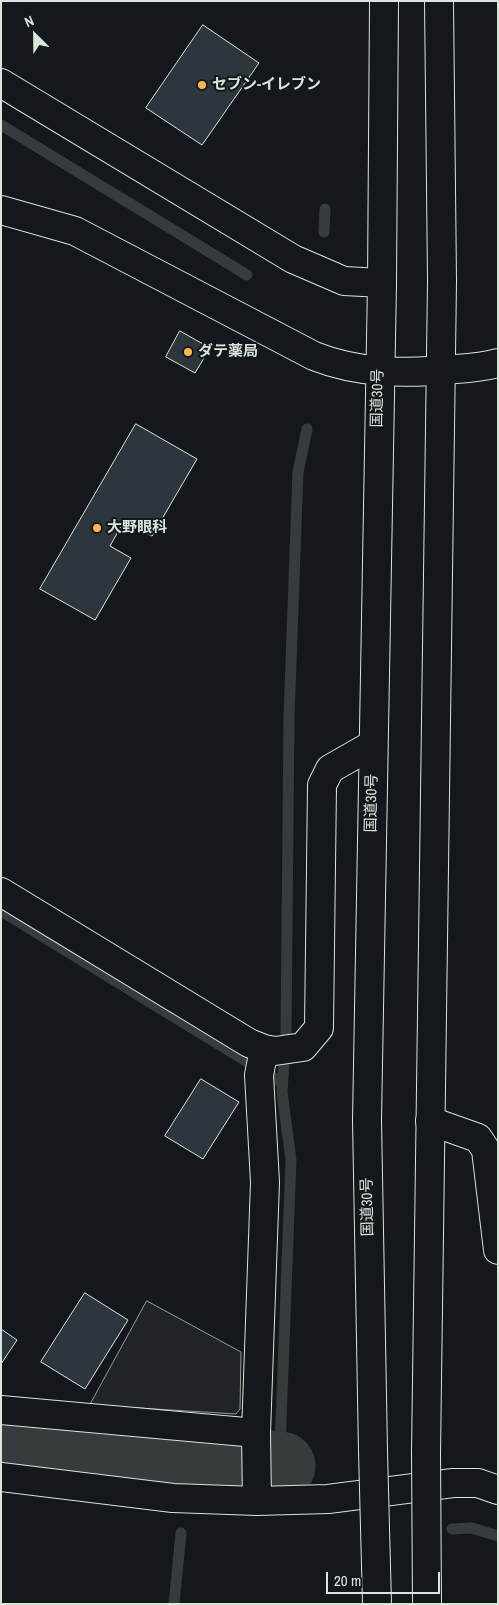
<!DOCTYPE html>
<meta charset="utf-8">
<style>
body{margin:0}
#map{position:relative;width:499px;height:1605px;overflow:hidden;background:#14181c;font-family:"Archivo Narrow",sans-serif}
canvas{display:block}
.frame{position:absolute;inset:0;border:2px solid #d8e6dc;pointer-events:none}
.north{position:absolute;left:10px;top:10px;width:50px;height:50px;-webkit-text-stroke:4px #14181c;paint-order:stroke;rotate:337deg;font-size:14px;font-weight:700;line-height:20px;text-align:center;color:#d8e6dc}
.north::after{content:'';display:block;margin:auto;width:18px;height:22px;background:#d8e6dc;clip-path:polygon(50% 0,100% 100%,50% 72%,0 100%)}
.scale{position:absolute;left:326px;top:1572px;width:114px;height:22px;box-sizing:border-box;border:2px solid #d8e6dc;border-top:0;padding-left:6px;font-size:15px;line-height:18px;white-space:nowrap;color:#d8e6dc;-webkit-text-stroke:4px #14181c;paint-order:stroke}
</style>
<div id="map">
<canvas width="499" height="1605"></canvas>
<div class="frame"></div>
<div class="north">N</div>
<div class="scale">20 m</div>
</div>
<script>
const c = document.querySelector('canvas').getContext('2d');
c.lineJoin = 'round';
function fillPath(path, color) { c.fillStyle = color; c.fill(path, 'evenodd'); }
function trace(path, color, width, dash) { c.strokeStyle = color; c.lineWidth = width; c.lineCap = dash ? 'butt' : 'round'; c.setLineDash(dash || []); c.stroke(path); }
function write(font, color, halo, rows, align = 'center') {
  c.font = font + ' "Archivo Narrow","Noto Sans JP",sans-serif'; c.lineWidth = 4; c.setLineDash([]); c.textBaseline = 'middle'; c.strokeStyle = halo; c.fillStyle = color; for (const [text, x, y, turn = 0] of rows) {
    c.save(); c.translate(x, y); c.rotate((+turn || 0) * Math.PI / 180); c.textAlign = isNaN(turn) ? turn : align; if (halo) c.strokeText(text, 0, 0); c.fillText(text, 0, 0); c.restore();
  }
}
const green = new Path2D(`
 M147 1301 241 1352 240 1409 236 1414 90 1405Z`);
const stream = new Path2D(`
 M1 125 247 275
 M324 232 325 209
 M1 911 282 1083
 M187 1476 189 1457
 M304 1484 281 1472 280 1448 291 1160 282 1092 286 1033 289 716 298 472 307 429
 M452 1529 472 1528 498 1536
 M174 1604 181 1533`);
const river = new Path2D(`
 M1 1438 281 1466`);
const building = new Path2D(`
 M203 25 259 63 202 145 146 108Z
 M180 331 210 348 195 373 166 357Z
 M136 424 197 459 152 536 124 521 110 546 131 558 95 620 40 589Z
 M201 1079 239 1102 203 1159 165 1136Z
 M85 1293 128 1320 85 1389 41 1362Z
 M1 1329 17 1340 1 1364Z`);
const minor = new Path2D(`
 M1 83 293 259 344 281 382 283
 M1 210 75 231 314 356C359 374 407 374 456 369 470 368 484 367 498 363
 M1 892 249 1043 264 1049
 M430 1121 478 1138 486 1150 498 1250
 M1 1410 256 1433
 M1 1477 173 1498 257 1501 328 1499 453 1483H478L498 1490
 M257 1501 256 1433 265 1182 259 1075 264 1049 275 1051 303 1047 319 1028 322 785 330 769 372 745`);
const trunk = new Path2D(`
 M373 1451 367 1120 382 283 384 1
 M426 1453 442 281 439 1`);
const trunkBridge = new Path2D(`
 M373 1451 377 1604
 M426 1453 427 1604`);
const markers = [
 [202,85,5,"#ffb74d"],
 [188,352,5,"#ffb74d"],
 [97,528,5,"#ffb74d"]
];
const poiNames = [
 ["セブン-イレブン",212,85],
 ["ダテ薬局",198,352],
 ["大野眼科",107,528]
];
const streetNames = [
 ["国道30号",378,398,-89],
 ["国道30号",372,803,-89],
 ["国道30号",368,1207,-91]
];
fillPath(green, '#202428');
trace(green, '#939e99', 1);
trace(stream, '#363b3e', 11);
trace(river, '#363b3e', 69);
fillPath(building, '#2c363c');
trace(building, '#d8e6dc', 1);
trace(minor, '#d8e6dc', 30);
trace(trunk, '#d8e6dc', 30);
trace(minor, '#14181c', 28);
trace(trunk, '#14181c', 28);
trace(trunkBridge, '#d8e6dc', 30, []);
trace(trunkBridge, '#14181c', 28);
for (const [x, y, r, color] of markers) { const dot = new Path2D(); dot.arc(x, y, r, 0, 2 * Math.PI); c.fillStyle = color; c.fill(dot); trace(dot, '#14181c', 2); }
write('bold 15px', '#d8e6dc', '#14181c', poiNames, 'left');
write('15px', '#d8e6dc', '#14181c', streetNames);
</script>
